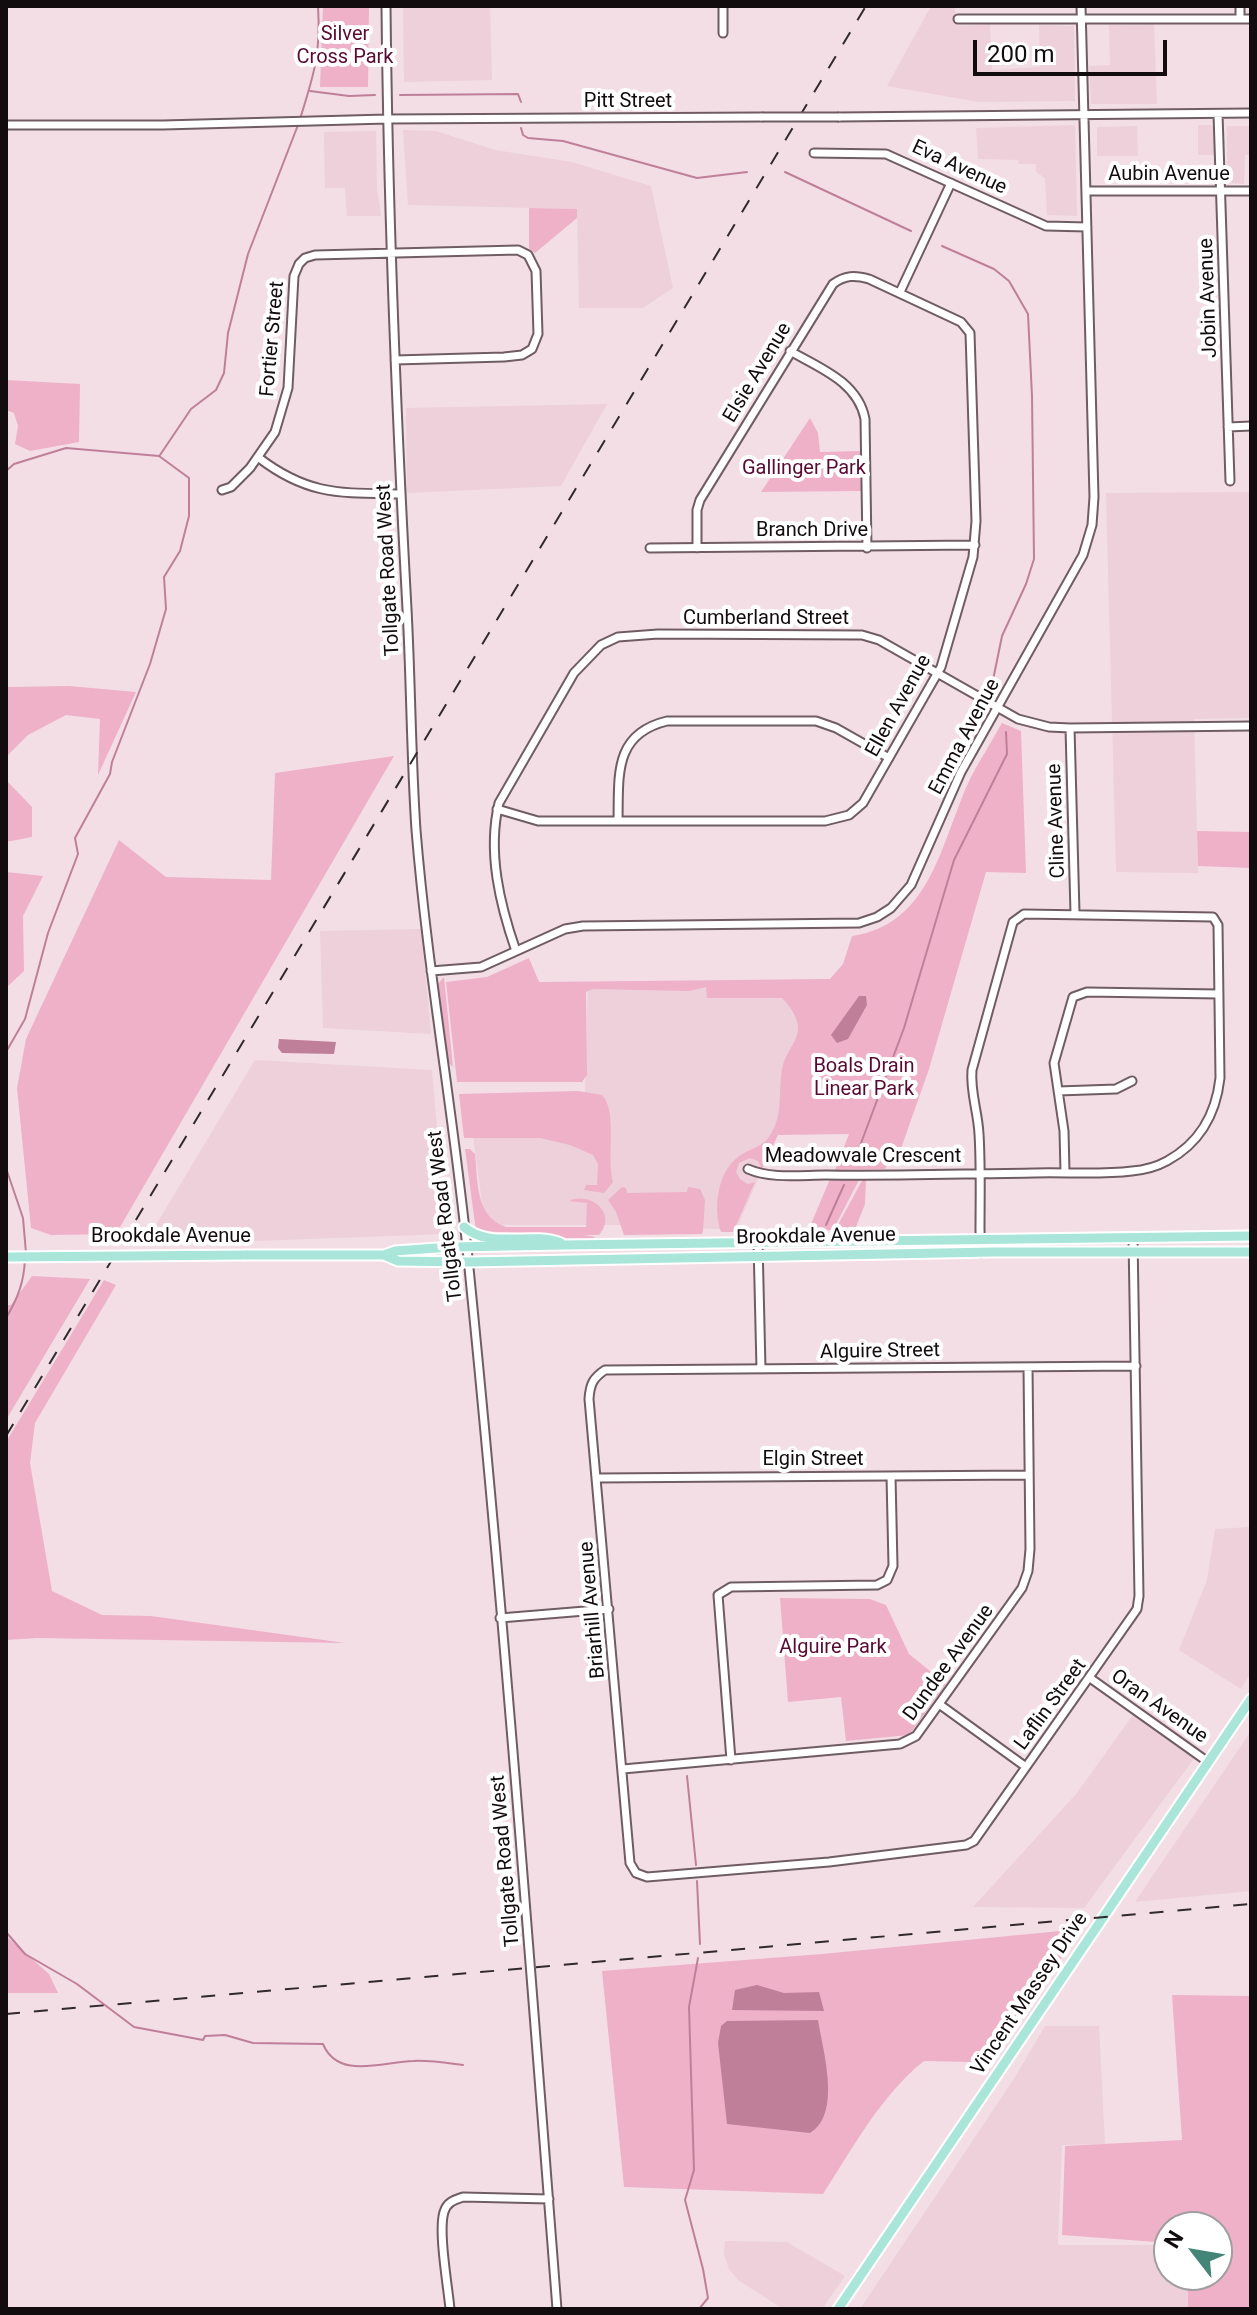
<!DOCTYPE html>
<style>
body{margin:0}
#map{position:relative;width:1257px;height:2315px;overflow:hidden;background:#f3dee6;font-family:Roboto,sans-serif}
canvas{display:block}
.frame{position:absolute;inset:0;border:8px solid #120c0e;pointer-events:none}
.north{position:absolute;left:1153px;top:2211px;width:80px;height:80px;box-sizing:border-box;background:#fff;border:2px solid #a09e9f;border-radius:50%;rotate:301deg;font-size:22px;font-weight:700;line-height:32px;text-align:center;color:#120c0e}
.north::after{content:'';display:block;margin:auto;width:28px;height:36px;background:#438677;clip-path:polygon(50% 0,100% 100%,50% 72%,0 100%)}
.scale{position:absolute;left:973px;top:40px;width:194px;height:36px;box-sizing:border-box;border:4px solid #120c0e;border-top:0;padding-left:10px;font-size:24px;line-height:28px;white-space:nowrap;color:#120c0e;-webkit-text-stroke:6px #fff;paint-order:stroke}
</style>
<div id="map">
<canvas width="1257" height="2315"></canvas>
<div class="frame"></div>
<div class="north">N</div>
<div class="scale">200 m</div>
</div>
<script>
const c = document.querySelector('canvas').getContext('2d');
c.lineJoin = 'round';
function fillPath(path, color) { c.fillStyle = color; c.fill(path, 'evenodd'); }
function trace(path, color, width, dash) { c.strokeStyle = color; c.lineWidth = width; c.lineCap = dash ? 'butt' : 'round'; c.setLineDash(dash || []); c.stroke(path); }
function write(font, color, halo, rows, align = 'center') {
  c.font = font + ' Roboto,sans-serif'; c.lineWidth = 8; c.setLineDash([]); c.textBaseline = 'middle'; c.strokeStyle = halo; c.fillStyle = color; for (const [text, x, y, turn = 0] of rows) {
    c.save(); c.translate(x, y); c.rotate((+turn || 0) * Math.PI / 180); c.textAlign = isNaN(turn) ? turn : align; if (halo) c.strokeText(text, 0, 0); c.fillText(text, 0, 0); c.restore();
  }
}
const built = new Path2D(`
 M403 6H490L492 80 404 82Z
 M931 6H954L958 26 990 24 992 70 1040 67 1039 25 1074 26 1075 101 979 102 887 86Z
 M1154 24 1157 104H1091L1089 66 1110 65 1109 25Z
 M1075 125 1077 216 1047 215 1045 178 1036 172V164H1018L1019 160 978 159 976 128Z
 M1198 125H1211L1215 130 1216 155H1198Z
 M1137 126 1138 156H1097V127Z
 M1227 126H1251V155H1245L1244 184 1227 183Z
 M403 130 436 131 495 150 572 162 651 186 673 288 643 308H579L577 209 408 205Z
 M376 131 377 187 381 216H347L345 188H325L324 132Z
 M607 404 561 486 407 493 406 408Z
 M1251 492V718L1194 719 1198 873 1116 872 1106 493Z
 M421 929 431 1034 323 1028 320 931Z
 M831 979 777 1135 736 1230 628 1225H485L472 1129H607L603 1096 585 1097 588 983Z
 M255 1060 432 1070 446 1234 144 1245Z
 M1251 1527V1673L1241 1689 1179 1650 1207 1580 1215 1529Z
 M1140 1705 1201 1749 1084 1908 973 1907 1077 1793Z
 M1251 1731V1891L1135 1902Z
 M1045 2026H1099L1105 2144 1062 2145 1058 2245H1169V2275H1188V2309H860L1015 2077Z
 M725 2241 787 2242 845 2276 822 2309H783L738 2280 729 2269 724 2255Z`);
const green = new Path2D(`
 M323 6H369L368 87H320Z
 M529 208 577 209V218L535 253 529 249Z
 M6 380 80 384 79 442 30 451 15 444 18 426 14 413 6 410Z
 M810 418 818 433 820 452 860 451 861 491 761 492Z
 M69 686 136 692 98 775 100 719 66 715 28 735 6 757V687Z
 M1002 723 1021 731 1026 873 986 872 929 1069 898 1157 888 1164 885 1169 835 1170 849 1134 778 1135 762 1169 758 1161 750 1158 739 1163 736 1172 740 1179 748 1184 755 1182 733 1232H721C713 1209 717 1173 738 1157 748 1149 761 1148 769 1137 785 1114 777 1090 783 1065 786 1053 796 1043 798 1031 799 1018 790 1006 782 998H707L706 987 689 991 593 989 586 992 587 1075 582 1082H457L446 982 487 977 529 958 539 982H542L830 979 843 964 852 936C933 924 941 839 971 777 981 758 992 741 1002 723Z
 M394 756 116 1234 51 1235 31 1228 17 1088 26 1039 119 840 166 877 271 880 275 773Z
 M6 780 32 807V837L6 842Z
 M1197 831 1251 832V868L1198 866Z
 M6 872 43 876 23 916 24 971 6 988Z
 M444 977 453 1067 448 1062 437 985Z
 M578 1091 602 1095C618 1111 606 1159 613 1182L604 1193 584 1190 586 1185H597L598 1164 593 1155 570 1145 540 1138H464L459 1094Z
 M465 1149H470L475 1154C478 1181 475 1217 506 1227H586L587 1203 569 1201C591 1191 618 1214 599 1235H584L596 1237 590 1239 508 1237 487 1233 569 1235 476 1231Z
 M860 1178 833 1230 808 1231 830 1179Z
 M863 1179H866L865 1204 854 1232H834Z
 M622 1187 626 1188 627 1193 687 1192 688 1187 700 1189 705 1200 703 1231 702 1234 624 1235 616 1212 608 1200Z
 M32 1276 90 1279 6 1420V1305H11Z
 M104 1280 116 1285 35 1423 30 1463 52 1591 102 1615 151 1616 345 1643 37 1638 6 1640V1442Z
 M780 1598 870 1599 886 1605 909 1654 946 1684 909 1735 846 1741 841 1697 788 1702Z
 M1081 1929 984 2070 971 2062 924 2061C881 2095 853 2148 823 2194L624 2187 602 1971 822 1954Z
 M6 1936 49 1974 58 1993H6Z
 M1172 1995 1251 1996V2309H1188V2275H1217V2227H1169V2243L1062 2235 1065 2146 1182 2140Z`);
const water = new Path2D(`
 M859 996H866L867 1005 848 1039 837 1043 831 1035Z
 M279 1039 336 1042 334 1054 282 1053 278 1048Z
 M757 1985 784 1993 819 1992 824 2011 732 2010 735 1990Z
 M818 2020C823 2051 842 2114 810 2133L727 2124 718 2043 721 2026 727 2021Z`);
const stream = new Path2D(`
 M310 91 349 96 375 95
 M400 95 518 94 521 102
 M300 119C314 74 321 54 318 6
 M521 128 523 135 528 138 563 141 697 178 747 172
 M785 172 911 231
 M942 246 994 269 1009 281 1028 314 1032 396 1034 559 1026 584 1002 636 993 680
 M160 455 191 409 216 390 224 373 228 333 248 254 298 125
 M6 471 14 464 66 448 159 456 189 478V516L180 551 164 577 166 609 150 664 112 762 110 774 75 838 78 854 48 933 25 1019 6 1052
 M854 1162 904 1028 954 860 1007 754 1006 732
 M6 1168 23 1218 26 1253
 M826 1225 844 1185
 M6 1318C18 1298 24 1282 25 1259
 M687 1776 696 1865
 M697 1881 700 1944
 M6 1932 25 1954 77 1984 134 2027 203 2040 205 2036 225 2035 253 2043 323 2044C338 2080 382 2062 413 2061 429 2060 447 2063 463 2065
 M698 1958 689 2007 694 2170 685 2200 703 2269 708 2298 699 2309`);
const minor = new Path2D(`
 M386 6C388 207 396 408 407 609 411 683 411 756 416 830 428 976 455 1121 469 1268 504 1614 530 1962 557 2309
 M1240 6V19
 M958 19H1251
 M723 33V6
 M1218 114 1230 481
 M839 117 1251 113
 M6 125H163L387 119 762 117
 M814 153 886 154 1046 226 1087 227
 M1087 191H1251
 M900 292 951 183
 M790 351C820 368 858 382 865 419L867 548
 M1228 427 1251 426
 M259 458C309 496 341 493 401 494
 M222 490 231 487 250 468 275 432 288 388 294 276 299 264 305 258 315 255 518 250 528 255 536 271 538 334 532 349 522 355 504 357 395 360
 M650 548 975 545
 M1070 728 1075 913
 M497 809 538 821H825L849 815 863 803 941 667 973 557 976 521 970 333 961 322 869 279C855 275 845 275 833 284L700 500 697 510V548
 M618 821C619 776 613 734 667 721H816L836 728 889 758
 M516 951C500 905 487 852 499 803L574 673 601 645 618 637 658 634 862 635 879 640 1018 719 1049 727 1070 728 1251 726
 M431 971 481 967 565 929 583 926 859 923 877 917 891 908 911 885 961 772 1083 555 1092 525 1094 497 1081 6
 M1058 1091 1116 1089 1132 1081
 M748 1169C771 1179 801 1175 826 1175 895 1176 965 1174 1034 1173 1066 1172 1100 1175 1132 1171 1144 1170 1156 1167 1167 1161 1200 1143 1216 1114 1220 1078L1218 925 1213 917 1024 914 1013 922 972 1070C970 1092 978 1112 979 1134 981 1166 980 1199 980 1231L981 1253
 M1065 1172 1064 1131 1054 1063 1073 997 1087 992 1219 994
 M1133 1238 1139 1596 1137 1609 974 1841 966 1845 829 1862 647 1877 636 1873 630 1863 589 1399C590 1384 593 1378 605 1370L1136 1366
 M758 1242 761 1369
 M598 1478 1029 1475
 M500 1618 609 1609
 M1090 1678 1208 1762
 M939 1704 1026 1767
 M731 1760 718 1595 731 1587 877 1585 887 1580 893 1566 891 1476
 M623 1769 900 1744 916 1736 1022 1588 1028 1571 1030 1549 1028 1367
 M450 2309C448 2287 438 2231 444 2212 447 2202 454 2200 463 2197L549 2199`);
const major = new Path2D(`
 M464 1227C491 1250 530 1231 561 1243
 M247 1255H384L398 1261 469 1262 993 1252H1251
 M384 1255 395 1251 451 1247 564 1245 1251 1236
 M838 2309 1251 1699`);
const rail = new Path2D(`
 M6 1436 866 6
 M6 2014 1251 1904`);
const minorBridge = new Path2D(`
 M762 117H839`);
const majorBridge = new Path2D(`
 M6 1257 247 1255`);
const parkNames = [
 ["Silver",345,35],
 ["Cross Park",345,58],
 ["Gallinger Park",804,469],
 ["Boals Drain",864,1067],
 ["Linear Park",864,1090],
 ["Alguire Park",833,1648]
];
const streetNames = [
 ["Pitt Street",628,102],
 ["Eva Avenue",959,168,25],
 ["Aubin Avenue",1169,175],
 ["Jobin Avenue",1209,298,-92],
 ["Fortier Street",273,339,-85],
 ["Elsie Avenue",758,373,-59],
 ["Branch Drive",812,531],
 ["Tollgate Road West",389,570,-93],
 ["Cumberland Street",766,619],
 ["Ellen Avenue",899,706,-61],
 ["Emma Avenue",965,737,-62],
 ["Cline Avenue",1057,821,-92],
 ["Meadowvale Crescent",863,1157],
 ["Tollgate Road West",446,1216,-97],
 ["Brookdale Avenue",171,1237],
 ["Brookdale Avenue",816,1237,-1],
 ["Alguire Street",880,1352,-1],
 ["Elgin Street",813,1460],
 ["Briarhill Avenue",593,1610,-95],
 ["Dundee Avenue",949,1663,-54],
 ["Laflin Street",1051,1705,-54],
 ["Oran Avenue",1159,1707,35],
 ["Tollgate Road West",506,1861,-95],
 ["Vincent Massey Drive",1030,1994,-56]
];
fillPath(built, '#edd0da');
fillPath(green, '#eeb1c8');
fillPath(water, '#bf7f98');
trace(stream, '#bf7f98', 2);
trace(minor, '#6f5d63', 11);
trace(major, '#fff', 13);
trace(minor, '#fff', 7);
trace(major, '#a9e6d9', 9);
trace(rail, '#31292c', 2, [14, 14]);
trace(minorBridge, '#6f5d63', 11, []);
trace(majorBridge, '#fff', 13, []);
trace(minorBridge, '#fff', 7);
trace(majorBridge, '#a9e6d9', 9);
write('20px', '#580a33', '#fff', parkNames);
write('20px', '#120c0e', '#fff', streetNames);
</script>
